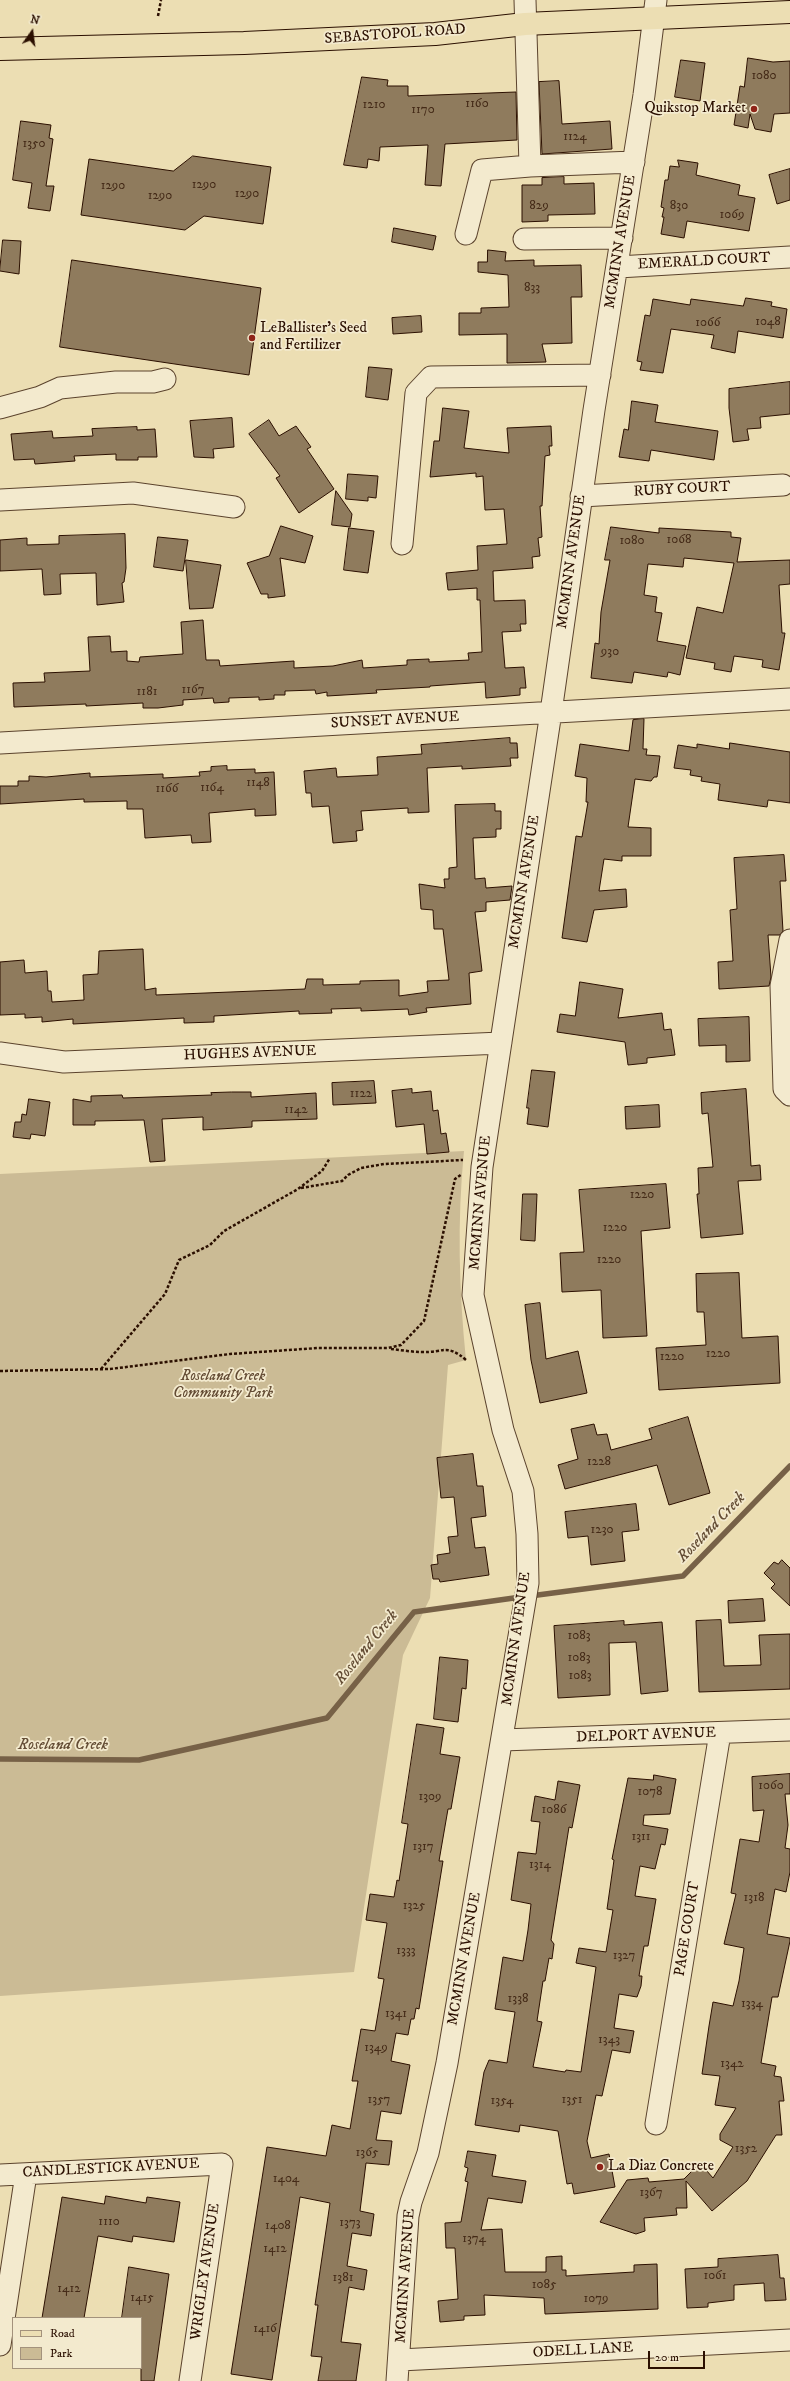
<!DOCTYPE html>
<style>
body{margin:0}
#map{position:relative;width:790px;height:2381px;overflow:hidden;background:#ecdeb3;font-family:"IM FELL DW Pica",serif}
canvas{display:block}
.legend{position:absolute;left:12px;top:2317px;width:130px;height:52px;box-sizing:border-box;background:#f3eace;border:1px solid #a3927c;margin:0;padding:5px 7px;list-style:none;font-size:12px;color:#2b0f00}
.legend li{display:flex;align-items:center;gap:8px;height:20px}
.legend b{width:20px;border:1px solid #a3927c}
.north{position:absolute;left:12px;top:12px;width:40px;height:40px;-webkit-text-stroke:3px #f3eace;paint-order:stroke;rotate:14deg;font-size:11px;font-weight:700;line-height:16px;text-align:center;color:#2b0f00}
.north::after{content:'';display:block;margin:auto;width:14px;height:18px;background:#2b0f00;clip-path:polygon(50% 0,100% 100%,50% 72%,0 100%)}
.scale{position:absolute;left:648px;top:2351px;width:57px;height:18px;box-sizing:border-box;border:2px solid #2b0f00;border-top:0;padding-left:5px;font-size:12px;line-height:14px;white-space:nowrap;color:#2b0f00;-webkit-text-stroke:3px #f3eace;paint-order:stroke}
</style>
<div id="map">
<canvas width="790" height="2381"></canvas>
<ul class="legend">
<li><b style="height:5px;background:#ecdeb3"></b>Road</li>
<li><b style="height:11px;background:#cbbb95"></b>Park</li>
</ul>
<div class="north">N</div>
<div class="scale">20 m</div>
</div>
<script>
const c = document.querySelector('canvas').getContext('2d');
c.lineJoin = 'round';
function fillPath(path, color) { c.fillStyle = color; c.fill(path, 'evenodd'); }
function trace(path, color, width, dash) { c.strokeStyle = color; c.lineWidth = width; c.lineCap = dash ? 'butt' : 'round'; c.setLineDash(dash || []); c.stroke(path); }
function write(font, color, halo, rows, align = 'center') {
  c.font = font + ' "IM FELL DW Pica",serif'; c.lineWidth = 3.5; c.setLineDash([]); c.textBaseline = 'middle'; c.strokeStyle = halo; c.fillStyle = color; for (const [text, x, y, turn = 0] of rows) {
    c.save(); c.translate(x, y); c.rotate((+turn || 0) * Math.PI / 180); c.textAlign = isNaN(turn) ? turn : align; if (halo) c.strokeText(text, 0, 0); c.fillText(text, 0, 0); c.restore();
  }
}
const green = new Path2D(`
 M464 1151C457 1221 459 1291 466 1360L448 1365 430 1598 403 1655 354 1972 0 1996V1174Z`);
const stream = new Path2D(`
 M530 1596 683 1576 790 1466
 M0 1759 139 1760 327 1718 414 1612 521 1597`);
const building = new Path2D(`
 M748 58 773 62 790 61V113L774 114 771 132 755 129 750 114 748 128 734 125 740 86 744 87Z
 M681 60 705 63 700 101 675 97Z
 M362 77 388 80 387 86H408V96L516 92 517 140 445 144 441 186 425 185 428 145 380 147 379 161 368 159 367 168 344 165Z
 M559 81 562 124 610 121 612 149 542 154 539 82Z
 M21 121 51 125 49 138 53 139 46 186H54L50 211 28 208 32 183 13 180Z
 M193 156 271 167 263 224 204 216 185 230 81 215 89 159 173 171Z
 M678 160 698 163 696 175 740 185 738 195 755 198 749 231 687 221 684 238 661 234 664 217H662L664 208 661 207 665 180H668L670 166 679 167Z
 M790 169V200L777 204 769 175Z
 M564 177V184L594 183 595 214 548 215V221L522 222V185H542V178Z
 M394 228 436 236 433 250 392 242Z
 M3 240 21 241 19 274 0 271Z
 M488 250 506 252 505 261 534 260V266L581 265 582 297H571L572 343 542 344 546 362 507 363V334L459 335V313H481V308L509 307 508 275 478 272V262H487Z
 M72 260 261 288 249 375 60 347Z
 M746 298 772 302 771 306 787 309 783 338 738 331 735 353 711 348 714 335 671 329 663 373 640 370 642 362 637 361 645 315 650 316 653 299 690 305 691 299 743 306Z
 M421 316 422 332 393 334 392 318Z
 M369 367 392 369 388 400 366 397Z
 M790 382V414L760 417 761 428 747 429 749 440 733 442 729 408V389Z
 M632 401 658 405 655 422 718 431 714 460 651 450 649 461 619 457 624 429 628 430Z
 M443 408 469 411 464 448 509 453 507 428 551 426 552 446H549L550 455 545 456 542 506H540L542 537 538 538 540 556 532 557 533 568 493 571 494 601 525 600 526 624H520L521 631 502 632 505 668 524 667 526 688H520V695L486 698 485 682 430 686V687L376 690 377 693 327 696V692L316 694 315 690 285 691V695H274V699L259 700V697L229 698V702L214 703 213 698 183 700V705L158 708H143V703L86 706V704L14 707 13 683 45 682 44 673 90 671 88 637 110 636 111 652 127 651V661L139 662 140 657 183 654 181 622 203 620 206 660H219L220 666 294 661V668L333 666 362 660 363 668 407 665V660L429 659V662L469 660 468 653 482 652 480 600H477V588L448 590 446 573 478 570 477 546 507 544 504 509 485 510 483 476 476 477V473L430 477 434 441H439Z
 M232 418 234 447 213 449 214 458 194 457 190 421Z
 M269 420 279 436 296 426 311 447 307 449 334 489 299 513 276 478 280 476 249 434Z
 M137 427V430L155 429 157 457H138V460H116V454L74 456 75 461 35 464 34 459 14 460 11 434 52 431 53 438 93 436 92 429Z
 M348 474 378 476 376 498 368 497V501L346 499Z
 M336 491 352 514 350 527 332 525Z
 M281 526 313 536 305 563 280 558 285 596 268 598V594H261L247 563 269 556Z
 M611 527 659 533V528L731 532V537L741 538 737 562 790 560V584L779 585 782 633H785L779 670 762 667 763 660 734 656 731 672 714 669 715 663 686 658 697 607 723 613 734 563 684 558 683 567 648 564 644 595 657 597 655 612 662 613 657 641 686 646 680 675 668 672 667 677 634 672 632 683 591 678 595 643 599 644 601 612 610 560H605Z
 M349 528 374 531 368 573 344 570Z
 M125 534 126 568 124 582 122 583 124 602 97 605 96 573 60 574 61 594 44 595 42 569 0 571V540L27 538V545L59 544V536Z
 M158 537 188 540 183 571 154 567Z
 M186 560 221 565 213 608 190 609Z
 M644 719 643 749H647L646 755 660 756 657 777H654L651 781 635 779 628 827 651 828V856H622V861L604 859 599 891 626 889 627 907 594 910 587 942 562 938 576 836 582 837 588 802H586L587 778 575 776 580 744 629 751 633 720Z
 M510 738V743H517L518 758H510L511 766 462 769V766L427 768 429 812 408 813V808L361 811 363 830 356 831 357 841 333 843 329 806 312 807 311 793H306L304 771 336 768 337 777 378 775 377 757 422 754 421 745Z
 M730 743 790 752V803L768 800 767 807 718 800 720 784 701 781 702 777 690 775 691 770 674 768 678 745 697 748V744L729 749Z
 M227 766V770L255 769V773L274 772 276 815 255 816V809L209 813 211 842 192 843 191 835 145 838 143 809H127V801L84 802V799L0 804V786H18V781H29V776L46 777 90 773V777L163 774V778L200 776 199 772 211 771V767Z
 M495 804V811H501V829H496V837L473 838 475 879 485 878 486 888 512 886 510 900 486 902V911L475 912 482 971 469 973 471 1004 426 1008 427 1012 409 1015 408 1009 361 1011V1008L331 1009 332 1013 299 1014V1011L214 1016V1022L184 1023V1018L73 1024V1019L42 1022V1017L25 1018V1014L0 1015V962L24 960 25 973 47 971 48 991H51L52 1002 84 1000 83 975 98 974 99 951 143 949 145 990 156 988V995L305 989 307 979H323V985L360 984V981L399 980V996L428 992 427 981 449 980 443 929H434L433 910 421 909 419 884 445 888 444 879H449V868L457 867 455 805Z
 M784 855 786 881H780L783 931 780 935H768L771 977 769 986 719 989 718 962 733 961 730 910 737 909 734 858Z
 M580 982 623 989 618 1018 662 1013 664 1030 671 1029 675 1055 647 1058V1063L628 1065 625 1042 557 1032 560 1014 575 1016Z
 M749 1017 750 1061 726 1062V1045L699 1046 698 1019Z
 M532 1070 555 1072 548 1127 527 1124 529 1108H527Z
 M374 1081 376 1103 333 1105 332 1083Z
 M412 1089V1093L431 1091 433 1111 438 1110 441 1134 446 1133 449 1152 427 1154 424 1124 396 1127 392 1091Z
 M746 1089 751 1166 760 1165 761 1180 738 1181 743 1234 701 1238 697 1194H699L698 1168 713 1167 708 1113 702 1114 701 1093Z
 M232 1092H251V1097L316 1093 317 1119 252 1121V1127L203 1130V1117L162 1119 165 1161 150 1162 144 1120 95 1121V1125H73V1099L91 1102V1096L122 1095 123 1098 212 1095 211 1093Z
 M29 1099 50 1102 45 1136 31 1134 30 1139 13 1137 15 1122H21L22 1114 26 1115Z
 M659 1105 660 1127 626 1129 625 1107Z
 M666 1184 670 1228 641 1231 647 1336 603 1338 601 1290 562 1292 560 1253 584 1252 579 1190Z
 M523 1194H537L535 1241 521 1240Z
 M739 1273 742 1338 778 1336 780 1383 659 1390 656 1348 706 1345 704 1312H697L696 1274Z
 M540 1303 546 1359 578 1351 587 1393 540 1403 531 1360 525 1305Z
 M688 1417 710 1493 669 1505 657 1465 565 1489 558 1465 578 1459 571 1429 594 1424 597 1435 607 1434 611 1450 652 1439 649 1429Z
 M473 1454 477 1486H483L486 1516 471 1518 475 1548 485 1547 489 1575 440 1582 439 1579H433L431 1565 438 1564 437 1555 450 1553 448 1537 458 1536 454 1497 441 1498 437 1458Z
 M636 1504 639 1530 622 1532 625 1561 591 1565 588 1536 568 1538 565 1512Z
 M782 1560 790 1568V1606L771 1588 775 1584 764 1573 774 1562 778 1564Z
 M763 1599 765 1621 729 1623 728 1601Z
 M721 1620 724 1666 761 1665 759 1635 790 1634V1689L699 1692 696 1621Z
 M624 1621V1625L662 1622 668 1691 641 1694 636 1642 609 1643 610 1695 558 1698 554 1626Z
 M440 1657 468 1660 466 1689 462 1688 458 1722 434 1719Z
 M417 1724 444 1728 440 1754 460 1757 451 1809H448L439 1861H443L419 2009 416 2008 414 2019H411L408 2035 396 2033 391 2061 410 2065 401 2114 381 2111 376 2140 392 2141 389 2165 366 2163 360 2211 374 2214 371 2236 352 2233 347 2266 367 2270 364 2290 349 2287 341 2342 361 2344 356 2381H318L322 2357 311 2356 318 2305H315L330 2203 300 2197 272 2380 231 2374 267 2147 326 2156 332 2125 350 2129 358 2081H352L361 2029 375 2031 384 1979 378 1978 387 1923 366 1920 370 1894 394 1897 397 1880 399 1881 408 1824 402 1823Z
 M790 1774V1794H785L788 1825 785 1848 790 1849V1872L786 1892 775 1889 767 1934 790 1938V1941L778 1997H772L761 2063 776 2066 774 2076 781 2077 784 2101H779L782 2135H776L747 2181 712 2211 686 2181 687 2208H676L677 2215 644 2218 645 2231 636 2234 600 2222 627 2180 648 2178 649 2182 684 2179 700 2163 713 2178 733 2147 720 2140V2134L736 2108 715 2105 720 2076 702 2074 709 2026 713 2002 733 2006 739 1981 744 1948 724 1944 736 1894 731 1893 740 1839 759 1842 764 1810 753 1811 752 1777Z
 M654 1775 676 1779 670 1814 644 1815 643 1825 668 1829 665 1845 661 1844 655 1869 640 1866 635 1896 656 1899 648 1946H644L639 1976H642L641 1986 637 1997 619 1994 614 2028 634 2031 630 2053 612 2050 602 2096 596 2095 587 2141 591 2158 609 2154 615 2187 574 2194 572 2183 567 2184 558 2131 520 2125 519 2132 475 2125 484 2072 489 2060 507 2063 515 2012 495 2009 503 1957 523 1961 528 1930 531 1904 511 1900 518 1852 536 1854 540 1822 531 1821 535 1796 555 1800 558 1781 580 1785 572 1828 569 1827 551 1940 554 1944 552 1959 549 1958 545 1981H543L537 2021 542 2022 533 2067 565 2072 566 2070 581 2072 596 1967 576 1963 579 1948 606 1952 613 1910 607 1909 614 1860 612 1859 628 1778 653 1780Z
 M468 2151 496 2155 492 2176 526 2181 522 2203 488 2198 481 2230 502 2229 505 2272H546V2257L562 2256V2270H566V2276L634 2272V2265L657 2264 658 2309 545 2314 544 2298 484 2295 485 2315 464 2316V2320L440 2322 438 2301 458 2299 455 2248H446L445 2223 461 2222 468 2182 465 2181 468 2168 465 2167Z
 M106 2196 146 2203 147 2197 180 2202 174 2242 133 2236 132 2242 98 2236 84 2318H42L62 2197 104 2204Z
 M778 2255 780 2278H784L786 2300 765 2301 764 2283 734 2285V2300L708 2303V2307L687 2308 685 2269 718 2267V2259Z
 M129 2267 169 2274 154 2381H141V2318H122Z`);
const path = new Path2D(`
 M158 16 161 0
 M301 1188 342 1181 348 1175 361 1168 384 1164 463 1160
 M391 1349C401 1350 412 1352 422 1352 444 1353 446 1343 466 1360
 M101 1369 165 1294 179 1260 210 1245 224 1231 298 1189 322 1171 330 1158
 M0 1371 110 1369 230 1354 318 1348H388L401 1345 424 1321 455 1179 462 1174`);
const minor = new Path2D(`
 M530 166 634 162
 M466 234 482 170 530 166 525 0
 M524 239 622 238
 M618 267 790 257
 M0 408 40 397 60 388 116 382H153L165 379
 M581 496 783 485
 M0 500 133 493 234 507
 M402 544 416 393 431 377 600 375
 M0 743 790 699
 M790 940 781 986 784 1089 790 1095
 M0 1053 64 1062 501 1043
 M502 1740 790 1730
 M656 2124 720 1733
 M0 2175 222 2164 190 2381
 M0 2345 26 2174
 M400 2360 790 2340
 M397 2381 408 2216 411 2202 428 2153 447 2063 528 1583 527 1534 523 1491 503 1430 473 1295 482 1167 551 712 594 410 644 95 656 0`);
const major = new Path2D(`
 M0 49 244 43 435 34 525 24 790 12`);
const markers = [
 [754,109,4,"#8f2418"],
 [252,338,4,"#8f2418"],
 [600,2167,4,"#8f2418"]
];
const numberNames = [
 ["1080",764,76],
 ["1160",477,104],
 ["1210",374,105],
 ["1170",423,110],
 ["1124",575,137],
 ["1350",34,144],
 ["1290",204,185],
 ["1290",113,186],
 ["1290",247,194],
 ["1290",160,196],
 ["829",539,206],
 ["830",679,206],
 ["1069",732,215],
 ["833",532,288],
 ["1048",768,322],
 ["1066",708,323],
 ["1068",679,540],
 ["1080",632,541],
 ["930",610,652],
 ["1167",193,690],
 ["1181",147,692],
 ["1148",258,783],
 ["1164",212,788],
 ["1166",167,789],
 ["1122",361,1094],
 ["1142",296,1110],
 ["1220",642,1195],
 ["1220",615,1228],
 ["1220",609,1260],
 ["1220",718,1354],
 ["1220",672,1357],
 ["1228",599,1462],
 ["1230",602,1530],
 ["1083",579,1636],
 ["1083",579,1658],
 ["1083",580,1676],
 ["1060",771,1786],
 ["1078",650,1792],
 ["1309",430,1797],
 ["1086",554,1810],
 ["1311",641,1837],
 ["1317",423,1847],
 ["1314",540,1865],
 ["1318",754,1898],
 ["1325",414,1906],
 ["1333",406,1951],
 ["1327",624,1956],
 ["1338",518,1999],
 ["1334",752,2004],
 ["1341",396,2014],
 ["1343",609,2040],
 ["1349",376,2048],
 ["1342",732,2064],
 ["1357",379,2100],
 ["1351",572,2100],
 ["1354",502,2101],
 ["1352",746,2149],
 ["1365",367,2153],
 ["1404",286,2179],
 ["1367",651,2193],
 ["1110",109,2222],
 ["1373",350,2223],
 ["1408",278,2226],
 ["1374",474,2239],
 ["1412",275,2249],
 ["1061",715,2276],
 ["1381",343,2278],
 ["1085",544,2285],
 ["1412",69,2289],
 ["1415",142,2298],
 ["1079",596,2299],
 ["1416",265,2329]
];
const streetNames = [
 ["SEBASTOPOL ROAD",395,35,-4],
 ["MCMINN AVENUE",621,242,-81],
 ["EMERALD COURT",704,262,-3],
 ["RUBY COURT",682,490,-3],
 ["MCMINN AVENUE",572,562,-82],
 ["SUNSET AVENUE",395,721,-3],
 ["MCMINN AVENUE",525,882,-81],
 ["HUGHES AVENUE",250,1054,-2],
 ["MCMINN AVENUE",481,1203,-85],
 ["MCMINN AVENUE",517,1639,-82],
 ["DELPORT AVENUE",646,1736,-2],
 ["PAGE COURT",688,1929,-81],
 ["MCMINN AVENUE",465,1959,-80],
 ["CANDLESTICK AVENUE",111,2169,-3],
 ["WRIGLEY AVENUE",206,2272,-82],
 ["MCMINN AVENUE",406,2276,-86],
 ["ODELL LANE",583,2351,-3]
];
const poiNames = [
 ["Quikstop Market",746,109,"right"],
 ["LeBallister's Seed",260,329],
 ["and Fertilizer",260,346],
 ["La Diaz Concrete",608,2167]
];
const parkNames = [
 ["Roseland Creek",223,1377],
 ["Community Park",223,1394]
];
const waterNames = [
 ["Roseland Creek",712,1528,-46],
 ["Roseland Creek",367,1648,-51],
 ["Roseland Creek",63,1746]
];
fillPath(green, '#cbbb95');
trace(stream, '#776147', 5.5);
fillPath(building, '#8f7b5d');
trace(building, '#2b0f00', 1);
trace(minor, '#5b432d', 23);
trace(major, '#2b0f00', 24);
trace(path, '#2b0f00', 2.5, [3, 2]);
trace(minor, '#f3eace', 21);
trace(major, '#ecdeb3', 22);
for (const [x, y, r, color] of markers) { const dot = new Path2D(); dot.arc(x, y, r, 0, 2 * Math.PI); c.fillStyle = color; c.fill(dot); trace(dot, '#f3eace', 1.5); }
write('13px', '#442a17', null, numberNames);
write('15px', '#2b0f00', '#f3eace', streetNames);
write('15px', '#2b0f00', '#f3eace', poiNames, 'left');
write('italic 15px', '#634b34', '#f3eace', parkNames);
write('italic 16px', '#644d35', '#f3eace', waterNames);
</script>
